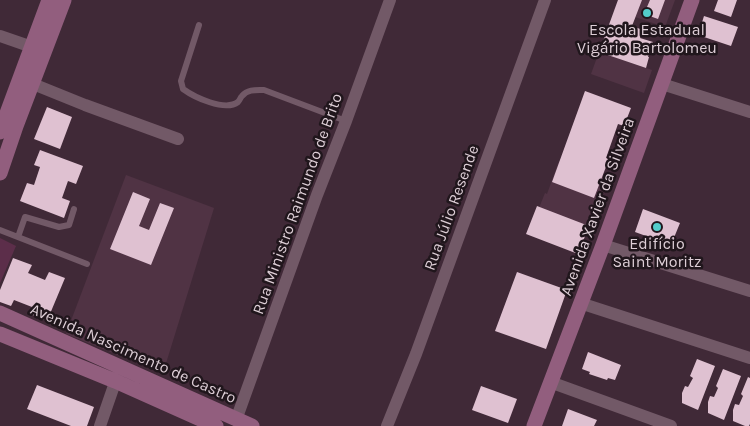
<!DOCTYPE html>
<meta charset="utf-8">
<style>
body{margin:0}
canvas{display:block;background:#402937}
</style>
<canvas width="750" height="426"></canvas>
<script>
const c = document.querySelector('canvas').getContext('2d');
c.lineJoin = 'round';
function fillPath(path, color) { c.fillStyle = color; c.fill(path, 'evenodd'); }
function trace(path, color, width, dash) { c.strokeStyle = color; c.lineWidth = width; c.lineCap = dash ? 'butt' : 'round'; c.setLineDash(dash || []); c.stroke(path); }
function write(font, color, halo, rows, align = 'center') {
  c.font = font + ' Karla,sans-serif'; c.lineWidth = 5; c.setLineDash([]); c.textBaseline = 'middle'; c.strokeStyle = halo; c.fillStyle = color; for (const [text, x, y, turn = 0] of rows) {
    c.save(); c.translate(x, y); c.rotate((+turn || 0) * Math.PI / 180); c.textAlign = isNaN(turn) ? turn : align; if (halo) c.strokeText(text, 0, 0); c.fillText(text, 0, 0); c.restore();
  }
}
const built = new Path2D(`
 M618 0H675L665 27 614 10Z
 M599 52 652 70 644 93 591 74Z
 M559 161 610 179 591 228 539 208 545 193 547 194Z
 M126 175 214 208 163 373 66 334Z`);
const green = new Path2D(`
 M0 238 16 246 0 283Z`);
const building = new Path2D(`
 M618 0H642L632 26 643 30 640 38 653 42 648 57H649L646 68 599 52Z
 M650 0H665L658 19 644 14Z
 M718 0H737L731 17 714 11Z
 M704 16 738 27 731 46 698 35Z
 M585 91 631 108 624 126 618 124 606 158 609 159 594 198 552 182Z
 M47 107 72 117 60 149 34 139Z
 M40 150 83 166 76 184 68 181 62 198 70 201 64 218 20 201 27 183 34 185 40 167 34 165Z
 M133 192 150 199 139 226 149 230 160 203 174 208 151 265 110 249Z
 M537 206 589 226 578 254 526 234Z
 M643 209 680 223 671 245 635 232Z
 M13 258 32 265 28 273 45 280 49 272 65 278 47 321 30 314 32 307 14 300 11 306 0 302V290Z
 M517 272 567 290 546 349 495 331Z
 M588 352 621 365 615 380 608 378 607 380 589 374 590 372 582 369Z
 M697 359 715 366 698 410 682 403V393L685 386 688 387 693 378 690 376Z
 M723 369 741 376 724 420 708 413V402L710 396 714 397 718 388 716 386Z
 M748 377 750 378V424L749 426H745L733 421V410L735 404 739 405 743 396 741 394Z
 M37 385 94 407 87 426H71L27 409Z
 M481 386 517 399 508 423 472 410Z
 M568 409 597 420 594 426H562Z`);
const lane = new Path2D(`
 M199 25 181 81 183 89C194 97 225 112 238 102 240 100 240 98 242 96 248 89 256 90 264 90L346 121
 M0 230 87 264
 M18 237 25 217 59 227 69 225 74 209`);
const street = new Path2D(`
 M0 36 32 47
 M33 84 85 105 178 139
 M662 84 750 112
 M603 245 750 291
 M580 303 750 358
 M550 382 671 426
 M236 420 317 195 346 121 390 0
 M100 426 118 374
 M387 426 416 354 545 0`);
const secondary = new Path2D(`
 M0 132 49 0
 M0 173 16 126 64 0
 M0 313 252 426
 M0 334 115 381 216 426
 M534 426 603 245 692 0`);
const markers = [
 [647,13,5,"#53cdcb"],
 [657,227,5,"#53cdcb"]
];
const poiNames = [
 ["Escola Estadual",647,30],
 ["Vigário Bartolomeu",647,48],
 ["Edifício",657,244],
 ["Saint Moritz",657,262]
];
const streetNames = [
 ["Rua Ministro Raimundo de Brito",298,204,-70],
 ["Avenida Xavier da Silveira",598,207,-70],
 ["Rua Júlio Resende",452,208,-70],
 ["Avenida Nascimento de Castro",133,354,24]
];
fillPath(built, '#503344');
fillPath(green, '#5c2e4a');
fillPath(building, '#dfc1d1');
trace(lane, '#725967', 6);
trace(street, '#725967', 12);
trace(secondary, '#925e7e', 15);
for (const [x, y, r, color] of markers) { const dot = new Path2D(); dot.arc(x, y, r, 0, 2 * Math.PI); c.fillStyle = color; c.fill(dot); trace(dot, '#20161c', 2); }
write('16px', '#ddced6', '#20161c', poiNames);
write('16px', '#ddced6', '#20161c', streetNames);
</script>
